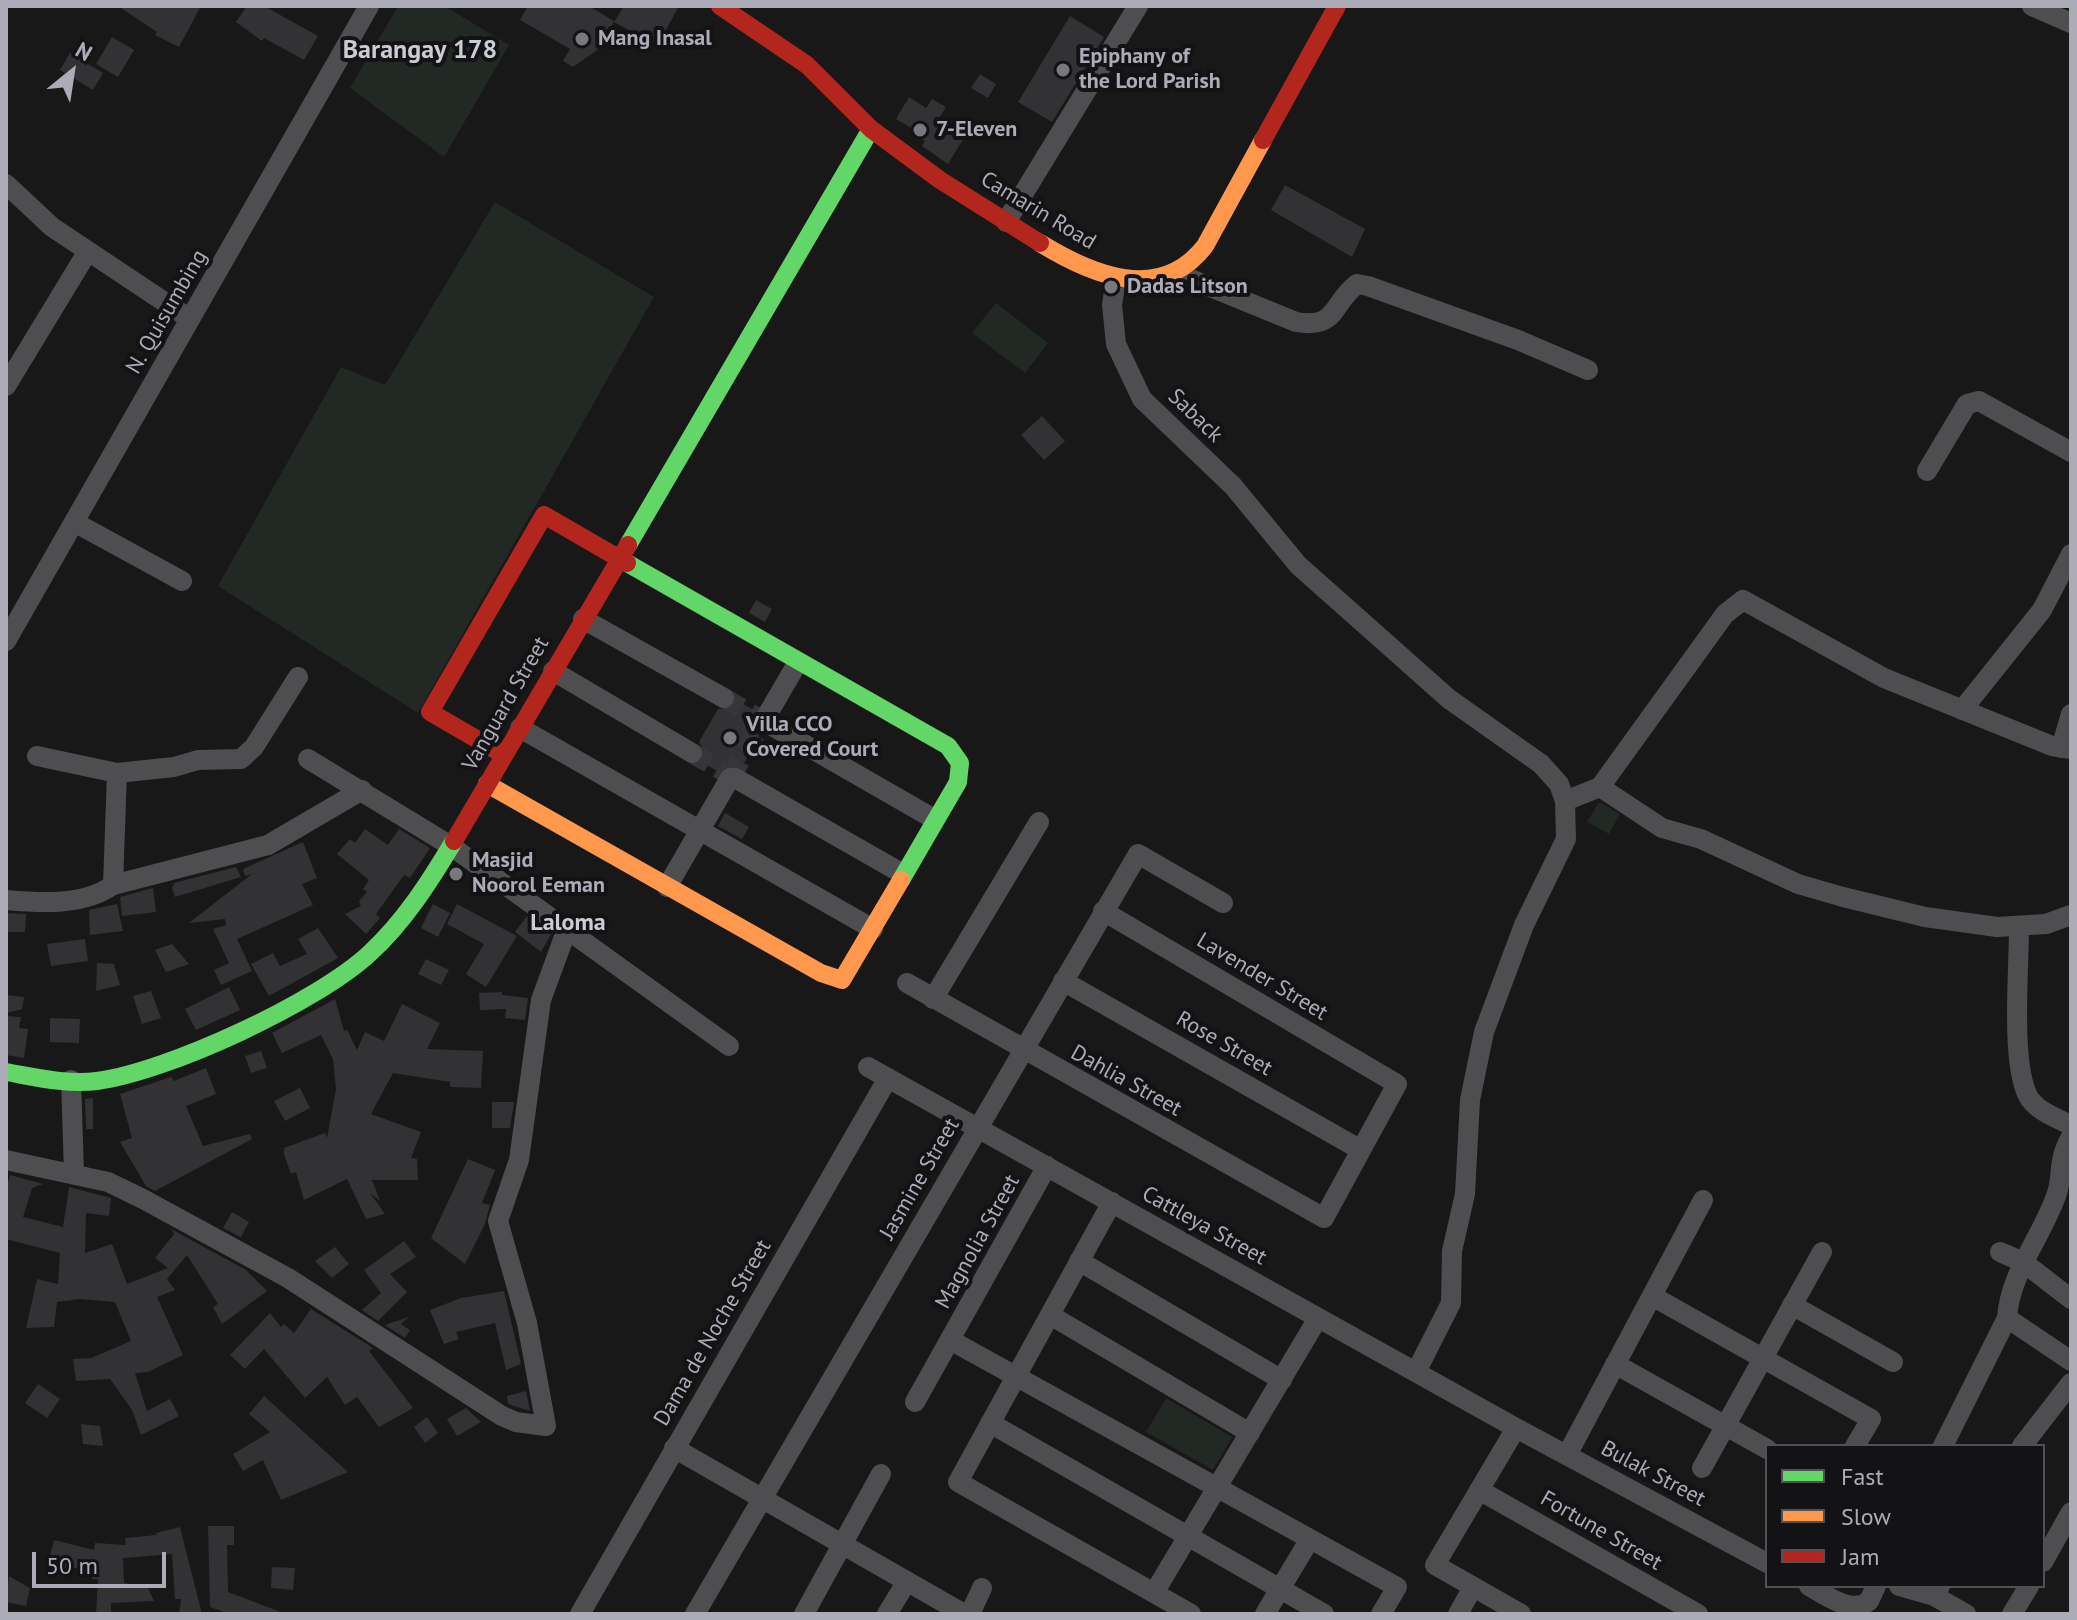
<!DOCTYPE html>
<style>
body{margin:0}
#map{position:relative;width:2077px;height:1620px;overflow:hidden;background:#181818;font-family:"PT Sans",sans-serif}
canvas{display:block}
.frame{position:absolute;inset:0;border:8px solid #abacb7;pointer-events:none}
.legend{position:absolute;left:1765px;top:1444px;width:280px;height:144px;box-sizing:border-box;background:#131214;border:2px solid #505055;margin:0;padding:10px 14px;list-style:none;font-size:24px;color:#abacb7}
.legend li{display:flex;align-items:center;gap:16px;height:40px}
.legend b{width:40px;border:2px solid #505055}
.north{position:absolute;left:32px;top:32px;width:80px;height:80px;-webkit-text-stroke:6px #131214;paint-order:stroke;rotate:30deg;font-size:22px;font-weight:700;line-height:32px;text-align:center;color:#abacb7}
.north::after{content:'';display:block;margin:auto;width:28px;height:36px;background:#abacb7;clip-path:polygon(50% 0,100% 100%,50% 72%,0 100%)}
.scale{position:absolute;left:32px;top:1552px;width:134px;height:36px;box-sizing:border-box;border:4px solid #abacb7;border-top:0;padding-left:10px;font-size:24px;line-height:28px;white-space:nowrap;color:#abacb7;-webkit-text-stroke:6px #131214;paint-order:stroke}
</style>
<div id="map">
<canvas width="2077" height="1620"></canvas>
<div class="frame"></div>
<ul class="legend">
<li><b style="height:10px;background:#63d668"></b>Fast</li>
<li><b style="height:10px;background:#ff974d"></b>Slow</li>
<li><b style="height:10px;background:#b3261e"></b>Jam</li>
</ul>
<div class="north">N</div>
<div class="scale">50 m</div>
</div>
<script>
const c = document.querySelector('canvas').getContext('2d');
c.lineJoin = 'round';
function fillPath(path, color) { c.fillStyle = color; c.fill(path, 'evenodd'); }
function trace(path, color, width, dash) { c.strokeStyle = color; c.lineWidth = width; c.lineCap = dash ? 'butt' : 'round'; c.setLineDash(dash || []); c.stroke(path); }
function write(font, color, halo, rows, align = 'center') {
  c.font = font + ' "PT Sans",sans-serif'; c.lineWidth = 8; c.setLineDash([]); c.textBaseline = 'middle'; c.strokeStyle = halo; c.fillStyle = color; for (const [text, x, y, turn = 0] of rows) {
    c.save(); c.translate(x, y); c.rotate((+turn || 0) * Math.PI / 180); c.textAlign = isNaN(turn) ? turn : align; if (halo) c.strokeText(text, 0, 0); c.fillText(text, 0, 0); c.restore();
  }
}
const green = new Path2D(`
 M398 6H444L509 45 444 157 350 88Z
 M495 202 654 297 418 713 218 586 341 367 385 385Z
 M996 303 1048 343 1025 373 972 333Z
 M1599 802 1620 814 1609 834 1587 822Z
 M1166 1398 1232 1437 1213 1470 1146 1432Z`);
const building = new Path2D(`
 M118 6H201L179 47 155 35 157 32Z
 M247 6H264L318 36 304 60 264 38 262 41 236 22Z
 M528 6H589L614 21 600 48 573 67 563 61 570 49 520 20Z
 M624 6H679L657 46 614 22Z
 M1070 16 1104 37 1052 122 1018 102Z
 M112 37 134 50 118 77 96 64Z
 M70 53 103 73 93 90 60 70Z
 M980 74 996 84 988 98 971 88Z
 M909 97 926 108 932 99 946 107 937 122 964 138 948 164 922 146 925 141 911 133 913 129 896 119Z
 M1285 185 1365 229 1352 257 1271 210Z
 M1042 416 1065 441 1044 460 1021 435Z
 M756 600 772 609 765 622 749 613Z
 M737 700 755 711 754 724 760 734 742 767 729 765 719 772 701 762 705 752 699 742 718 709H730Z
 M725 813 749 827 742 839 718 826Z
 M365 829 388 845 399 829 430 848 410 878 404 875 376 914 380 918 366 934 345 914 361 906 359 901 367 892 363 889 369 880 337 854 350 839 355 843Z
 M303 842 317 878 302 884 313 905 237 939 252 971 221 985 214 970 229 963 213 929 226 925 225 919 189 923 252 874 245 876 243 869Z
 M236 867 241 877 175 897 172 888 174 883Z
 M153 888 156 912 122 916 120 897Z
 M117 904 123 931 90 935 89 910Z
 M433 904 450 913 438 937 421 928Z
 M457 904 517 936 486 987 466 974 484 944 447 924Z
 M6 913 26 914 25 932H6Z
 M527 916 551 934 541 952 515 932Z
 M318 928 338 958 269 996 251 964 273 953 280 966 307 954 298 939Z
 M85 939 88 961 51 966 47 944Z
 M172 944 189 964 166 972 155 950Z
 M426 959 449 970 441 985 418 974Z
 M97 963 114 964 120 985 96 991Z
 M229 987 240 1010 196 1030 185 1009Z
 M151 991 161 1018 142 1024 133 996Z
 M502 992V995L528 998 525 1020 505 1018 506 1009 480 1010 479 993Z
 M6 995 24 997 22 1009 6 1013Z
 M335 999 344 1031 347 1030 357 1050 365 1032 384 1041 402 1004 440 1023 427 1049 483 1051 481 1088 450 1087V1082L393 1073 371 1114 421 1132 411 1158 417 1159 418 1180H372L380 1201 370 1193 385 1214 366 1219 347 1179 304 1200 296 1172 291 1174 284 1154V1148L325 1133 327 1138 336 1089 333 1059 321 1035 282 1053 272 1033Z
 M6 1016 21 1017 19 1028 28 1029 24 1058 6 1055Z
 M50 1018 80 1019 79 1043 50 1042Z
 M261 1051 267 1068 251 1073 245 1056Z
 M206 1068 216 1094 186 1106 203 1146 250 1134 252 1139 155 1191 146 1186 120 1142 132 1138 120 1094 171 1077 174 1081Z
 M300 1088 310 1108 285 1121 274 1101Z
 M93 1098V1129H86L85 1099Z
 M492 1102H514L510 1128H492Z
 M468 1159 495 1170 482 1203 490 1205 485 1224 465 1264 431 1238Z
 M10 1175 43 1184 32 1188 23 1217 63 1227 69 1187 111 1198 109 1216 86 1213 85 1253 112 1244 127 1284 168 1268 155 1258 174 1234 171 1229 246 1270 267 1291 222 1324 213 1307 218 1304 187 1255 167 1279 175 1290 157 1297 183 1355 148 1372 135 1373 147 1411 170 1399 179 1416 141 1435 132 1410 110 1379 76 1381 73 1359 91 1358 131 1341 115 1302 80 1299 57 1302 54 1327 26 1328 37 1279 58 1284 60 1253 6 1239V1189Z
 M232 1212 249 1222 241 1237 223 1228Z
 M404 1241 416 1257 390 1274 407 1292 378 1321 362 1310 381 1293 364 1270Z
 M335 1247 349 1264 332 1278 315 1261Z
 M504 1291 521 1364 506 1370 495 1323 456 1332 459 1339 444 1344 430 1310 461 1298Z
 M311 1309 373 1348 369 1351 413 1408 379 1427 357 1397 345 1405 327 1377 305 1398 264 1349 245 1369 230 1355 270 1313 281 1327 284 1324 294 1333Z
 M409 1317 401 1324 410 1330 405 1338 385 1325Z
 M38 1384 60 1399 47 1418 25 1403Z
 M526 1391 530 1411 508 1404 507 1396Z
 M264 1396 348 1472 281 1500 263 1460 243 1471 233 1454 270 1432 249 1414Z
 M466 1408 481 1422 457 1436 447 1419Z
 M427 1417 438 1433 425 1443 414 1427Z
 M81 1424 100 1426 103 1446 83 1444Z
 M208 1526H234V1545H227L228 1592 286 1614H230L210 1607Z
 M180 1527 202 1614H179L181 1599H175L172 1554 123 1558 124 1583 147 1586 154 1601 111 1603V1614H96L98 1579H92L93 1568H47L54 1540 94 1550 95 1543 126 1545 125 1538 157 1535 156 1533Z
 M272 1567 295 1568 293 1590 271 1588Z
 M9 1576 30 1588 26 1606 6 1602Z`);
const streetTunnel = new Path2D(`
 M724 698 767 723
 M692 753 735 778
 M730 778 766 717`);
const street = new Path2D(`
 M2032 6 2071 23
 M6 184 52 227 190 319
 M1006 222 1138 6
 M1176 273 1296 322C1338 329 1331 304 1357 284L1368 286 1518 340 1588 370
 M1116 279 1112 305 1116 344 1142 399 1233 486 1298 565 1449 699 1541 764 1559 784 1565 801 1566 839 1524 925 1484 1032 1470 1100 1465 1194 1452 1251 1451 1303 1416 1372
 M6 386 88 251
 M1927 471 1967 404 1979 401 2071 452
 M74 522 182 581
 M583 619 724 698
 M6 641 369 6
 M553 671 692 753
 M1962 710 2042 610 2071 554
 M766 717 798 662
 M767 723 934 819
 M520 728 873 929
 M2061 748 2071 714
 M37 756 117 773 113 885
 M308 759 451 846 729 1046
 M117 773 174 767 198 760 241 759 254 747 298 677
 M735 778 903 874
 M1600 787 1725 614 1743 600 1884 678 2052 746 2071 749
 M1565 801 1600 787 1662 828 1701 839 1798 884 1843 897 1925 917 1997 927 2046 924 2071 915
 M667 887 730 778
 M6 900C40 903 84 906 113 885L268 845 362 790
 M2019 928C2019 970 2011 1058 2027 1094 2034 1110 2056 1118 2071 1125
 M1063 981 1361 1150
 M907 983 1324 1218 1397 1084 1103 911
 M933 999 1039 822
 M868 1067 1516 1428 1767 1563
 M71 1080 74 1173
 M6 1160 108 1182 143 1199 288 1278 502 1416 516 1422 546 1426 527 1323 498 1221 519 1160 541 1000 567 929
 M1112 1202 958 1482 1191 1614
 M2000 1252 2023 1262 2071 1299
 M1079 1261 1282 1380
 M1652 1296 1871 1419 1855 1446
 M1792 1305 1893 1362
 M1050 1315 1250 1433
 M2007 1318 2071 1361
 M952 1341 1397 1587 1381 1614
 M1615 1364 1767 1449
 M915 1402 1047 1166
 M990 1423 1324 1614
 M1516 1428 1435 1565 1521 1614
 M1943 1446 2007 1318C2010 1273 2041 1238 2056 1196 2064 1176 2056 1163 2071 1137
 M2022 1446 2071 1383
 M674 1448 964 1614
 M1567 1455 1703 1200
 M1702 1468 1822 1252
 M1479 1490 1698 1614
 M2043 1562 2071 1512
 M1809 1586C1825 1595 1852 1615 1869 1601L1876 1586
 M1899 1586 1934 1596 1940 1586
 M1154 1593 1318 1318
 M1934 1596 1966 1614
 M580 1614 888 1078
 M695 1614 1138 854 1223 903
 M804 1614 881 1474
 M887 1614 907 1581
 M970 1614 982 1588
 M1265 1614 1310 1539
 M1458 1614 1473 1587
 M2012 1614 2029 1586`);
const fast = new Path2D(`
 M628 545 871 129
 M627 563 948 746 960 763 958 782 901 880
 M6 1072C35 1077 67 1085 97 1081 167 1072 318 1002 370 953 404 922 430 881 454 841`);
const slow = new Path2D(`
 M1040 243C1092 275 1160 304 1205 246L1263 140
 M487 784 821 973 842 980 901 880`);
const jam = new Path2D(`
 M720 6 807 65 871 129 940 180 1040 243
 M1263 140 1337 6
 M504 755 430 712 544 515 627 563
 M454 841 628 545`);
const markers = [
 [582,39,8,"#78787f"],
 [1063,70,8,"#78787f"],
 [920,130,8,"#78787f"],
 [1111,287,8,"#78787f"],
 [730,738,8,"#78787f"],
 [456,874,8,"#78787f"]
];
const poiNames = [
 ["Mang Inasal",598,39],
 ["Epiphany of",1079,57],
 ["the Lord Parish",1079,82],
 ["7-Eleven",936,130],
 ["Dadas Litson",1127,287],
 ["Villa CCO",746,725],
 ["Covered Court",746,750],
 ["Masjid",472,861],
 ["Noorol Eeman",472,886]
];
const streetNames = [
 ["Camarin Road",1038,211,31],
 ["N. Quisumbing",167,312,-60],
 ["Saback",1195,416,44],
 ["Vanguard Street",506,704,-60],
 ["Lavender Street",1262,977,31],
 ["Rose Street",1224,1044,30],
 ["Dahlia Street",1126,1081,29],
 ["Jasmine Street",920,1179,-60],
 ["Cattleya Street",1204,1226,29],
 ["Magnolia Street",978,1242,-61],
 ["Dama de Noche Street",713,1333,-60],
 ["Bulak Street",1653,1474,28],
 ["Fortune Street",1601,1531,30]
];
const neighbourhoodNames = [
 ["Laloma",568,923]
];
const quarterNames = [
 ["Barangay 178",420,51]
];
fillPath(green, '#222824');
fillPath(building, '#323234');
trace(streetTunnel, '#353638', 20, [20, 10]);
trace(street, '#4e4e51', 20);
trace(fast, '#63d668', 18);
trace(slow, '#ff974d', 18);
trace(jam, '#b3261e', 18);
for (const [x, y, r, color] of markers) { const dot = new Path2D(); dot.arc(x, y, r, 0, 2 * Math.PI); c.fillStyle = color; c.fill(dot); trace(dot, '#131214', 3); }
write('bold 22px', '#abacb7', '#131214', poiNames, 'left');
write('22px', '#abacb7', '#131214', streetNames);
write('bold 24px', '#cbccd4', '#131214', neighbourhoodNames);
write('bold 26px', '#cbccd4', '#131214', quarterNames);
</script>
